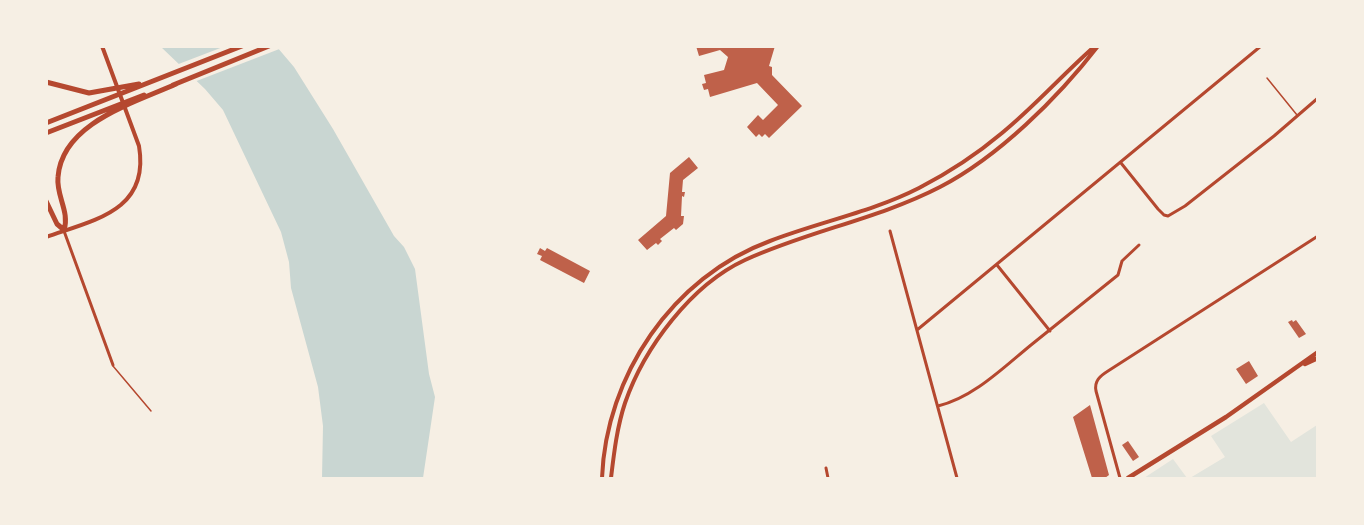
<!DOCTYPE html>
<style>
body{margin:0}
#map{position:relative;width:1364px;height:525px;overflow:hidden;background:#f6efe4;font-family:"Crimson Pro",serif}
canvas{display:block}
.frame{position:absolute;inset:0;border:48px solid #f6efe4;pointer-events:none}
</style>
<div id="map">
<canvas width="1364" height="525"></canvas>
<div class="frame"></div>
</div>
<script>
const c = document.querySelector('canvas').getContext('2d');
c.lineJoin = 'round';
function fillPath(path, color) { c.fillStyle = color; c.fill(path, 'evenodd'); }
function trace(path, color, width, dash) { c.strokeStyle = color; c.lineWidth = width; c.lineCap = dash ? 'butt' : 'round'; c.setLineDash(dash || []); c.stroke(path); }
const green = new Path2D(`
 M1264 403 1291 442 1317 425V478H1190L1225 457 1211 436Z
 M1173 459 1187 478H1144Z`);
const water = new Path2D(`
 M161 47H277L294 67 333 129 394 236 404 247 415 269 429 374 435 397 423 478H322L323 426 318 387 291 288 289 262 281 232 223 110 205 89Z`);
const pier = new Path2D(`
 M281 46 282 48 194 82 176 65 223 47Z`);
const building = new Path2D(`
 M696 46H775L769 66 772 67V75L802 106 769 138 765 134 762 137 759 134 756 137 747 127 758 115 763 120 778 105 757 83 710 97 708 89 704 90 702 84 706 83 704 75 724 70 728 57 720 50 699 56Z
 M689 157 698 168 683 180 682 192H685L684 197 682 196 681 216H684L683 224 676 230 674 228 660 239 662 241 658 245 656 243 647 250 638 240 666 216 670 173Z
 M540 248 545 251 547 248 590 271 584 283 540 260 542 256 537 254Z
 M1292 320 1293 322 1296 320 1306 334 1299 338 1288 322Z
 M1249 361 1258 376 1246 384 1236 369Z
 M1090 405 1109 475 1105 478H1092L1073 417Z
 M1128 441 1139 457 1133 461 1122 445Z`);
const service = new Path2D(`
 M1267 78 1297 115
 M113 366 151 411`);
const minor = new Path2D(`
 M1121 163 1158 209 1164 215 1168 216 1185 206 1274 136 1318 98
 M64 231 113 365
 M890 231 957 478
 M997 265 1050 331
 M917 330 1261 46
 M938 406C973 398 1004 367 1031 345 1060 322 1089 298 1118 275L1122 261 1139 245
 M826 468 828 478
 M1120 478 1096 391C1094 381 1100 376 1108 371L1318 236`);
const tertiary = new Path2D(`
 M46 237C94 220 150 211 139 146L102 46
 M602 478C606 376 672 277 770 241 819 222 872 212 919 188 948 173 977 154 1002 133 1035 106 1063 74 1095 46
 M611 478C614 453 617 427 625 403 644 348 691 285 745 260 808 231 878 219 940 187 998 157 1058 98 1098 46`);
const primary = new Path2D(`
 M1305 364 1318 358
 M1128 478 1226 417 1318 352`);
const motorway = new Path2D(`
 M46 82 89 93 139 84
 M173 85 269 46
 M46 123 242 46
 M46 133 144 95
 M46 201 57 224 64 230C70 212 56 196 58 177 62 123 134 103 176 84`);
fillPath(green, '#e2e4dc');
fillPath(water, '#c9d6d2');
fillPath(pier, '#f6efe4');
fillPath(building, '#bf614a');
trace(service, '#b5482f', 1.5);
trace(minor, '#b5482f', 3);
trace(tertiary, '#b5482f', 4);
trace(primary, '#b5482f', 4.5);
trace(motorway, '#b5482f', 5);
</script>
